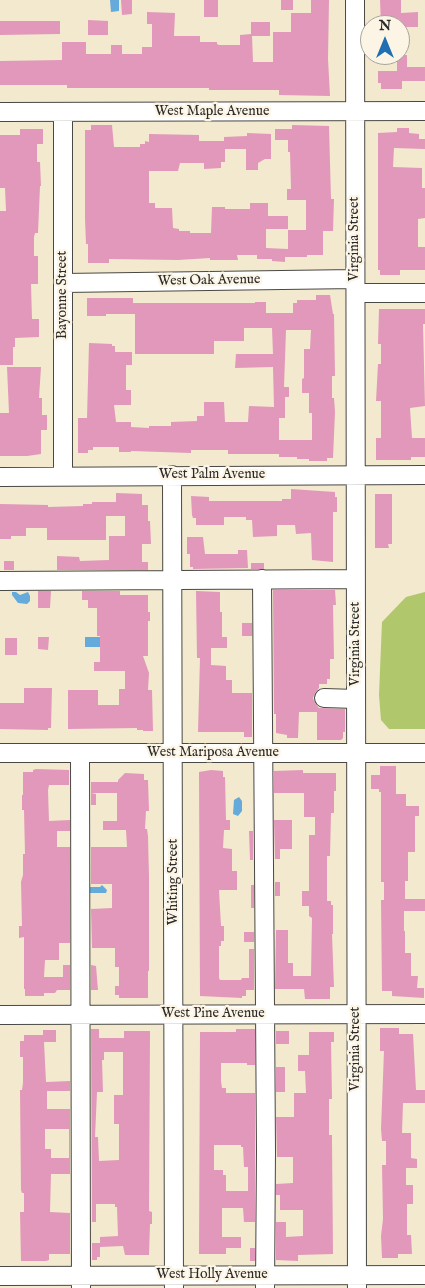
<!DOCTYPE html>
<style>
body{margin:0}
#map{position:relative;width:425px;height:1288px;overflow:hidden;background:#f2e9cf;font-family:"IM FELL English",serif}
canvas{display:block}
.north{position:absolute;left:360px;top:15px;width:50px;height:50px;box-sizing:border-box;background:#fcf5e5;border:1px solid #a8a49b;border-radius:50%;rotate:0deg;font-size:14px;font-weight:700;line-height:20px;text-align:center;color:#2b2b2b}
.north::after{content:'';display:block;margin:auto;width:18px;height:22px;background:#1f6fb2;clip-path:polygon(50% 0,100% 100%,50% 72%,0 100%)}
</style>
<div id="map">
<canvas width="425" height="1288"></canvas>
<div class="north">N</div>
</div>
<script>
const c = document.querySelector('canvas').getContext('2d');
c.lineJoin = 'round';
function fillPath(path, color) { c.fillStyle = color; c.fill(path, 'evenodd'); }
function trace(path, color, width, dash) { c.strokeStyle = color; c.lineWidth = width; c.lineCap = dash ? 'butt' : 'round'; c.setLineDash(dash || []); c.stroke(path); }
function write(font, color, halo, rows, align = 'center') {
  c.font = font + ' "IM FELL English",serif'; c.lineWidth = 4.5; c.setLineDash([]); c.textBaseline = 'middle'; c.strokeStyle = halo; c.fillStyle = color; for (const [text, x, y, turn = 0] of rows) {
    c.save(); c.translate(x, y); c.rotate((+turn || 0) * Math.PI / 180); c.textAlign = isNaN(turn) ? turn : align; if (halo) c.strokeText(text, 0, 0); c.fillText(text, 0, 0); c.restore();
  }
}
const green = new Path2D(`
 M425 592V729H389L381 720 379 695 382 622 406 597Z`);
const water = new Path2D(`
 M110 0H119V11L111 12Z
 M12 592H16L20 595 28 592 30 596V601L27 604 18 603 12 595Z
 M85 637H104V647H85Z
 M239 797 242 801V811L238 816 233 814 234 800Z
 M102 885 107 890 106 893H89V887H100Z`);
const building = new Path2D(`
 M121 0H132V14L122 15Z
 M204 0H218V17H204Z
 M281 0H293V10H281Z
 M311 0H329L328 59 330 96 279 95V90H209V88H67V85H0V61L62 60V42H86V54H111V45H122V54H142V47H152V24H147V12L175 13 174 36H200V42H217V44L219 45H240V35L251 34V22H270V36H252L253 62H273V32H291V13H311Z
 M380 0H401V13L418 12V27H400V25H381Z
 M88 20 108 21V35H88Z
 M0 21H60V34L0 35Z
 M397 55H407V67H425V81H402V89H381V83H378V71H397Z
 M91 125H112L114 147H140V144H145V141L149 142V134L199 135V141H224V137L247 136V133L271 134V159H265L258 163V170H246V149H225V162H221V168L204 169V163H180L178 171H149V203H155V208H172L173 228 179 229V231H190V233H211L212 207H225V209H250V203H268V216H288V229H266V248L288 249V230H306V200H287V189H291L290 152H288V140H275V129H292V125L329 126 331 199H334L333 231H323V255H307V257H285V262L272 261V259H257V255H237L238 260H210V258L178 260 109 259V263H88V244H86L85 219V130H91Z
 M397 128H409V133L419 134V139H425V149L394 148 393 167 422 168V188H425V218L418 219V247H425V270H400V275H380V270H378V133L397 132Z
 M20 129H43V144H37V162H40L41 186H40L38 233H35L34 237V256H38V284H31L32 319H39V337L15 338V347H13V365H0V211H6L5 188H0V135H20Z
 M316 295H330L333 314H334L335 376H332V398H334L335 412 333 458H327V461H309V459H297V457H279V454H228V450H191V453L131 451V452H119V447H93V450H88V453H78V418H87L89 343 112 344V346H115V352H132V365H126V390H131V405H114L116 422H131V427L149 428V426H171V422L197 421V416H204V402H224L225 422H248L249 406 274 407 273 367 235 368 236 354H273L272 328H244V341H214V354H135V314H106V316H87V298H133V303H255V302H266V313H293V303H297V300H316ZM286 330H311L310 349H304V378L302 379V393H309V413H312V440H279V418H285V397H289V387H284Z
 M379 309H425V324H423L425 406 410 408 412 438H425V457H411V460H376V438H381V401H376L378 364H381V344H378Z
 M7 367H41L39 398H42V415H47V430H41V454L27 456H0V413H9Z
 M291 489 335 492V497H337V512H333V562L312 560 311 533 296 534 295 525H277V536L253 537 252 520H246V517H224V525H196V518H193L192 515 191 496 209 497V501H282V499H291Z
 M116 493 142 494V505H148V521H150L151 544H142V562H148V570H57V556L79 557 80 561 109 560V536H125V516H106V540H47V528H26V536H11V539H0V504L48 505V507L83 506V504H92V502H116Z
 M375 494H392V544H388L389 548H375Z
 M187 537H203L205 554H238V550H247L248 568 193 569V567H190V554H187Z
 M4 561H14V570H4Z
 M251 563H264V569H251Z
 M273 590H335L336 605H333L334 659H330V679H327V684H319V688L315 693 313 698 315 703 319 708 345 709V732H343V738L341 740H317V712H299L298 738H287V735L276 733V714H274Z
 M38 591H51L50 608H38Z
 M82 591H120V595H148V612H150V621H148V656H143L149 673 148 690H152L153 731H143V730H137V728L68 729V690H98V705H119V689H125V671H94V662H100V636H97V608H88V600H82Z
 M196 591 220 592V612H222V637H227V648H211V665L226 666V680H232V693H252V737H244V732H198L200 658H197Z
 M242 623H252V636H242Z
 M38 637H49L48 650 38 649Z
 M5 638H17V655H5Z
 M24 688H52L51 728H48V730L0 729V703H24Z
 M380 766H396V794H406V806H419V816H415V852H408V881H405V899H425V911H404V931H405V953H411V976H418L417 988H424V998L392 996V991H382L381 900H384V882H381V792H379V789H371V775H380Z
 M36 769 69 770V785H49L48 790 49 821 70 820V831H57V847H70V943H59V960H45L44 977H63V965H70V990H57L55 993H44V996H25V989H24V937L19 938V926H22L21 882 23 875V854H25L24 810H22V795H23V772H33V770Z
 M211 770 223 771V777H225L226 820H230V830H224L223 848 232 849V871H237V890H219L221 926H224V941H221V946H219V978L220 980H241L242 978H249V949H254V990H246V996H242V998L200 996 199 772Z
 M303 770V773H336V791H334V813H331L330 856H327V901H331V905H333V934H332L334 987H330V999H305L304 989H275L276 930H288V963H293V976H311L312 918 309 916V906H302V891H309V835H315V817H304V793H274V771Z
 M125 773 144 774V780H148L149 811H146L145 829H147L148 836 149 877V971H148V998H119V995H115V986H119V967H115V948H92L91 909 112 908V884H91V847H127L126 830H103V821H117V793H91V782H118V780Z
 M91 793 96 794V805H91Z
 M274 820H292V849H280V859H275Z
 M249 831H253V860H250Z
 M275 882H280V896H275Z
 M251 885H254V908H251Z
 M244 932H254V942H244Z
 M91 965 96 966 98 990H91Z
 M380 1028H399V1034H413L416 1090H425V1103H403L402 1133H411V1158L417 1159V1168H406V1185H413V1204H407V1235H411L412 1254H398V1258H382L381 1236 383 1219 382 1165H386V1141H382L381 1129 384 1051H380Z
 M91 1029H99V1038H124V1031H150L149 1211 152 1212V1224H150L149 1255H125L123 1246 100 1247V1237L118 1236 117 1207H115V1204H96V1222H92ZM104 1052H123V1095H114V1124H119V1160L99 1161 98 1137H95L97 1092H103L102 1060H104Z
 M236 1029H255V1065H247V1063H221V1081L222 1088H226V1093H255V1222H244L243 1208H222V1237H241V1248H226V1254H199L200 1032H236ZM214 1145H241V1147H243L244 1167H248V1191H226V1175H223V1170H214Z
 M43 1030H56V1042H44L46 1082 70 1081V1091H47V1109H70V1174H51L50 1212 70 1213V1254H49V1260L46 1261H21L20 1212H24V1193H22L21 1190 20 1090H22L23 1083V1057H20V1041H24V1035H43ZM45 1129H69V1158H51V1149H45Z
 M276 1031H289V1044H276Z
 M309 1032H334V1042H331L332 1099H329V1135H332V1142L333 1254 298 1255V1261L276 1260V1222H286V1237L303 1236V1210H280V1195H276V1184L293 1183V1157H277L276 1117H294V1093H306L305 1071H298V1055H309Z
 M276 1067H285V1092H276Z
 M92 1243H100V1257H97V1260H92Z
 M250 1248H255V1261H250Z`);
const minor = new Path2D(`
 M355 0 357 1288
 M0 112 425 111
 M63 113V476
 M63 283 355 279
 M356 293H425
 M172 475 174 1288
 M0 477 425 475
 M262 579 266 1151 265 1288
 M0 581 356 579
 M324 698 356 699
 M0 753H425
 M80 753 81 1288
 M0 1015 425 1014
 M0 1276 425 1275`);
const streetNames = [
 ["West Maple Avenue",212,112],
 ["Virginia Street",355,239,-90],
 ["West Oak Avenue",209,281,-1],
 ["Bayonne Street",63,295,-90],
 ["West Palm Avenue",212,475],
 ["Virginia Street",356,644,-90],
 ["West Mariposa Avenue",213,753],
 ["Whiting Street",174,882,-90],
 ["West Pine Avenue",213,1014],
 ["Virginia Street",356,1049,-90],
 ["West Holly Avenue",212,1275]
];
fillPath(green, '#b0c76b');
fillPath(water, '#64aada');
fillPath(building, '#e298ba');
trace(minor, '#494844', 20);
trace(minor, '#fff', 18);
write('14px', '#2b2b2b', '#fcf5e5', streetNames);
</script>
